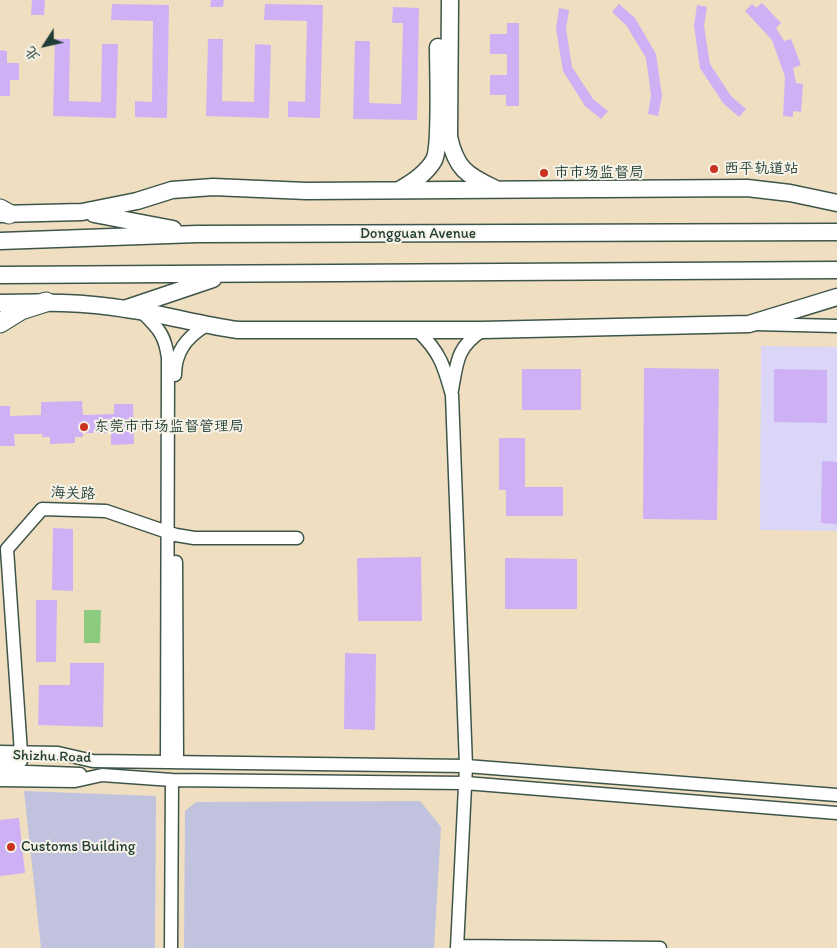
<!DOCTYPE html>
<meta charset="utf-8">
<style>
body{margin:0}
#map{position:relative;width:837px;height:948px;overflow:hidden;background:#efdfc0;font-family:Itim,"LXGW WenKai TC",sans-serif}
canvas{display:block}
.north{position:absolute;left:20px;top:20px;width:50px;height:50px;-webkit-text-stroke:4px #f7f3e8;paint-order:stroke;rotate:235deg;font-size:14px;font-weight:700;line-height:20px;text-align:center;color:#1f3d34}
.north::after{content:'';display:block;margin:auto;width:18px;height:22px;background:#1f3d34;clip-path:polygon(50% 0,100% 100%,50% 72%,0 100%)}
</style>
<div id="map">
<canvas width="837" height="948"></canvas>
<div class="north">北</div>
</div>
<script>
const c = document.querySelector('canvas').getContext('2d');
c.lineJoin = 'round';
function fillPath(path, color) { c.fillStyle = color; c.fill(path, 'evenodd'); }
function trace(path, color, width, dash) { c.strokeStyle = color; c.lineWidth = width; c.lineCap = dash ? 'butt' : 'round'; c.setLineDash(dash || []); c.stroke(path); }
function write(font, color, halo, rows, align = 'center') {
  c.font = font + ' Itim,"LXGW WenKai TC",sans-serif'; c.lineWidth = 4; c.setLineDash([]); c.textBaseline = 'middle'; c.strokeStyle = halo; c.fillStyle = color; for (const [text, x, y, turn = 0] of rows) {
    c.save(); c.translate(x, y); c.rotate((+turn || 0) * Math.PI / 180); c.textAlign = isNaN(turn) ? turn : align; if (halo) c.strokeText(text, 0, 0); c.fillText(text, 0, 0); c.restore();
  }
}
const built = new Path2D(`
 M761 346 837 347V531L760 530Z`);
const industrial = new Path2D(`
 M24 791 156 796 155 948H41Z
 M420 801 441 827 434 948H184L185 811 196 802Z`);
const green = new Path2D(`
 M84 610H101L100 643H84Z`);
const building = new Path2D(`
 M32 0H45L44 15H31Z
 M211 0H224L223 7H210Z
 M762 3 781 23 776 28 784 41 791 39 801 65 793 68 796 83 803 84 801 112 793 111V117L783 116 785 77 772 40 745 11 752 4 756 8Z
 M112 4 169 5 167 118 135 117V101L152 102 153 21 111 20Z
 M265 4 323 5 320 118 288 117V101L305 102 307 21 264 20Z
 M619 4 635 18 656 54 662 96 658 116 648 114 651 95 646 58 626 25 612 12Z
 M697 5 707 7 704 26 710 64 731 96 746 109 739 117 723 103 700 68 694 26Z
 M393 7 419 8 417 120 353 119 355 41H370L369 103 401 104 403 23H392Z
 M559 8 569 10 566 29 572 67 593 99 608 111 601 119 585 106 563 71 556 29Z
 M507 23H519V106H506V95H490V75H507V54H490V34H507Z
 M55 39H70L69 101 101 102 102 44H118L116 118 53 116Z
 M208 39H223L222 101 254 102 255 44 271 45 269 118 206 116Z
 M0 50 7 51V63H19V80H10V96H0Z
 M644 368 719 369 717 520 643 519Z
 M522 369H581V410H522Z
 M774 369 827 370V423L774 422Z
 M82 401 83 415 114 414V404H133L134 444 111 445V433H83V437H75V443L50 444V437H42V434H14L15 446H0V406H10V416L41 415V402Z
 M499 438H525V487H563V516H506V490H499Z
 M822 461 837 462V524L821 523Z
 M53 528 73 529V591L52 590Z
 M421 557 422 621H358L357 558Z
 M505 558 577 559V609H505Z
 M36 600H57L56 662H36Z
 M345 653 376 654 375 730 344 729Z
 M70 663H104L103 727 38 725 39 685H70Z
 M19 818 25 873 0 876V820Z`);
const minor = new Path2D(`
 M141 311C158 328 165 334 168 358L167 762
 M756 324 837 326
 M418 331C440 352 444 366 452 395L466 766 457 948
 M175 375C175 352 186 338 205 326
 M452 390C457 361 457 347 483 330
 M176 562 177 762
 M0 752 58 753 93 761 466 766 837 795
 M21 753 7 549 42 509 106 511 176 535 194 538H297
 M0 761H21
 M0 771 80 774
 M0 780 75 781 102 775 172 780 465 783 837 813
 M457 946 660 948
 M171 948 172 780`);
const major = new Path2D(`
 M450 0 449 137C456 168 466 175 494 188
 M399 190C412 183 426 174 434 160 441 147 438 67 438 47
 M0 214 82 212 137 201 172 190 213 187 306 191 747 188 790 193 837 203
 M94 214 173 229
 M0 241 197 234 837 232
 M0 275 837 270
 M0 303C42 302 84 302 126 309 164 314 200 325 238 330H483L749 324 837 297
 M127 308 213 279`);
const highway = new Path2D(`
 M0 209 9 214
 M0 323 21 310 46 302`);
const markers = [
 [714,169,5,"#c8321e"],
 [544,173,5,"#c8321e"],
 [84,427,5,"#c8321e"],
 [11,847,5,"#c8321e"]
];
const poiNames = [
 ["西平轨道站",724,169],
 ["市市场监督局",554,173],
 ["东莞市市场监督管理局",94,427],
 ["Customs Building",21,847]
];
const streetNames = [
 ["Dongguan Avenue",418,234],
 ["海关路",73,494,2],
 ["Shizhu Road",52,757,2]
];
fillPath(built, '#dbd6f7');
fillPath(industrial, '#c1c2dd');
fillPath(green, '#8cca80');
fillPath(building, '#ceb0f5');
trace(minor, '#3e5549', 15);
trace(major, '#3e5549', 19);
trace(highway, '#3e5549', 21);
trace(minor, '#fff', 12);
trace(major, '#fff', 16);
trace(highway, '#fff', 19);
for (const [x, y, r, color] of markers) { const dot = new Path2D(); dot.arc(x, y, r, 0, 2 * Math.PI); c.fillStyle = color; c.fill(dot); trace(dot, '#f7f3e8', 2); }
write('15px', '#1f3d34', '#f7f3e8', poiNames, 'left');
write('15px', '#1f3d34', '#f7f3e8', streetNames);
</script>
